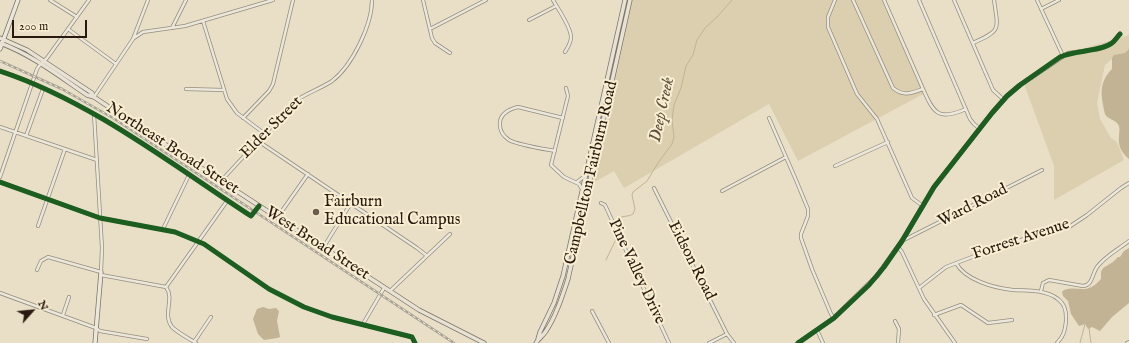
<!DOCTYPE html>
<style>
body{margin:0}
#map{position:relative;width:1129px;height:343px;overflow:hidden;background:#e8dfc6;font-family:"IM FELL English",serif}
canvas{display:block}
.north{position:absolute;left:12px;top:291px;width:40px;height:40px;-webkit-text-stroke:3px #f8eed2;paint-order:stroke;rotate:63deg;font-size:11px;font-weight:700;line-height:16px;text-align:center;color:#2a190e}
.north::after{content:'';display:block;margin:auto;width:14px;height:18px;background:#2a190e;clip-path:polygon(50% 0,100% 100%,50% 72%,0 100%)}
.scale{position:absolute;left:12px;top:20px;width:75px;height:18px;box-sizing:border-box;border:2px solid #2a190e;border-top:0;padding-left:5px;font-size:12px;line-height:14px;white-space:nowrap;color:#2a190e;-webkit-text-stroke:3px #f8eed2;paint-order:stroke}
</style>
<div id="map">
<canvas width="1129" height="343"></canvas>
<div class="north">N</div>
<div class="scale">200 m</div>
</div>
<script>
const c = document.querySelector('canvas').getContext('2d');
c.lineJoin = 'round';
function fillPath(path, color) { c.fillStyle = color; c.fill(path, 'evenodd'); }
function trace(path, color, width, dash) { c.strokeStyle = color; c.lineWidth = width; c.lineCap = dash ? 'butt' : 'round'; c.setLineDash(dash || []); c.stroke(path); }
function write(font, color, halo, rows, align = 'center') {
  c.font = font + ' "IM FELL English",serif'; c.lineWidth = 4; c.setLineDash([]); c.textBaseline = 'middle'; c.strokeStyle = halo; c.fillStyle = color; for (const [text, x, y, turn = 0] of rows) {
    c.save(); c.translate(x, y); c.rotate((+turn || 0) * Math.PI / 180); c.textAlign = isNaN(turn) ? turn : align; if (halo) c.strokeText(text, 0, 0); c.fillText(text, 0, 0); c.restore();
  }
}
const green = new Path2D(`
 M628 0H886L927 92 798 161 769 104 624 188 614 171 584 188Z
 M1129 35V54L1114 57 1105 65 1097 103 1100 119 1111 138 1117 142 1124 160 1054 200V166L1023 81 1065 54Z`);
const water = new Path2D(`
 M1129 49V159C1121 152 1118 146 1119 136 1119 133 1120 130 1119 126 1116 119 1108 120 1105 114 1101 96 1098 83 1112 69V58L1114 55 1125 53Z
 M1129 248V303L1112 317 1100 331 1092 327 1088 329 1085 324 1079 326 1071 314 1068 301 1063 296 1062 292 1064 290C1079 285 1086 296 1101 279V272L1103 268 1113 262 1118 257H1120L1124 251Z
 M263 307 269 309 276 308 279 311 277 321 280 337 277 338 264 340 258 334 253 319 257 309Z`);
const stream = new Path2D(`
 M615 223C618 214 627 218 633 214L635 209 632 195 633 192 647 181 658 163 672 144 674 137 672 120 674 105 681 88 686 66 693 55 697 40 705 28 717 17 732 0
 M606 260 618 235
 M1089 328 1091 343
 M1080 343 1085 324`);
const street = new Path2D(`
 M50 0 77 17
 M423 0 432 38 435 43 450 53
 M553 0C558 9 571 27 571 37 571 43 568 47 565 52
 M835 0 828 17V27L857 94 877 119 912 198 923 206
 M853 0 893 88C904 97 911 93 923 89 934 114 939 121 966 109
 M884 0 923 89
 M919 0 970 119 974 124 980 129
 M954 0 993 90 1004 100
 M1037 0 1063 56 1068 53 1103 48 1112 43 1120 34
 M1041 9 1059 0
 M529 20 556 6
 M203 21 227 99 237 113 265 134
 M172 28 186 0
 M68 29 116 64
 M430 29 486 0
 M134 38 143 32 185 26 273 0
 M973 43C1002 30 998 30 994 0
 M0 71C91 101 171 164 251 216L259 206
 M566 88 568 96 551 165 564 177 579 184 582 189
 M186 89 224 90
 M94 97 133 39 148 0
 M243 118 269 91 273 84 293 0
 M769 118 796 180 808 209V216L801 234V238L812 269 831 314 834 318
 M0 127 97 160
 M26 136 43 89
 M258 141 417 248 426 255
 M555 151C544 149 518 145 509 140 503 136 499 130 500 122 501 113 510 109 518 107L563 118
 M835 166 888 142
 M0 177 37 69 39 66 47 58 89 0
 M221 181 294 102C306 93 320 89 332 81 352 66 372 25 372 0
 M0 182 100 218 175 232 204 244 269 289 304 307 332 317 412 337 415 343
 M577 182 586 175
 M654 188 727 334
 M722 191 786 157
 M601 203 605 205 611 218 669 343
 M277 218 308 174
 M38 226 65 149
 M163 229 189 175
 M902 241 1042 170
 M898 247 902 252 924 299 955 343
 M323 248 351 203
 M956 263C965 280 994 288 1013 290 1028 291 1051 289 1062 303 1066 308 1066 314 1066 321 1065 330 1064 336 1057 343
 M37 270 41 261 48 257 101 272 102 248 94 114
 M101 275 166 287
 M166 287 227 201
 M166 287C175 299 162 314 172 327 178 333 188 338 196 343
 M919 288 946 267 1006 244 1069 227 1087 215 1121 188 1129 183
 M390 291 450 234
 M1041 291 1043 283 1049 280 1083 286C1093 285 1092 274 1097 267 1105 256 1119 249 1129 241
 M0 293 96 328 100 331 147 339
 M592 311 609 343
 M63 315 69 297
 M934 315 961 305 988 323 1012 320
 M895 321 899 329 898 343
 M363 324 384 288
 M817 330 823 343
 M194 342 211 317
 M709 343 727 334 734 343
 M1127 343 1129 342`);
const secondary = new Path2D(`
 M0 49 18 0
 M95 343 101 272
 M798 343 834 318 877 276 902 241 934 187 992 113 1007 96 1020 85 1063 56`);
const primary = new Path2D(`
 M0 38 27 50 92 93 94 97 137 126 419 310 484 343
 M0 43C32 55 59 76 87 95L94 97
 M538 339 540 332 554 303 563 276 625 0
 M536 343C538 339 543 336 546 331 556 316 562 297 568 279L630 0`);
const rail = new Path2D(`
 M0 61 62 89 113 118 454 343`);
const cycleway = new Path2D(`
 M0 71C91 101 171 164 251 216L259 206
 M0 182 100 218 175 232 204 244 269 289 304 307 332 317 412 337 415 343
 M798 343 834 318 869 285 884 267 902 241 934 187 992 113 1007 96 1020 85 1060 57C1075 50 1100 52 1112 43 1115 41 1117 37 1120 34`);
const markers = [
 [316,212,4,"#6c5e4e"]
];
const streetNames = [
 ["Elder Street",272,128,-45],
 ["Northeast Broad Street",172,149,33],
 ["Campbellton Fairburn Road",592,173,-77],
 ["Ward Road",973,206,-27],
 ["Forrest Avenue",1021,240,-18],
 ["West Broad Street",317,244,33],
 ["Eidson Road",691,261,63],
 ["Pine Valley Drive",636,272,65]
];
const poiNames = [
 ["Fairburn",324,203],
 ["Educational Campus",324,221]
];
const waterNames = [
 ["Deep Creek",663,110,-78]
];
fillPath(green, '#dccfaf');
fillPath(water, '#c1b394');
trace(stream, '#c1b394', 1);
trace(street, '#958e7f', 4);
trace(secondary, '#7b7366', 5);
trace(primary, '#7b7366', 5);
trace(street, '#ebe7da', 2.5);
trace(secondary, '#ebe7da', 3.5);
trace(primary, '#e8e2d4', 3.5);
trace(rail, '#a7a197', 2.5);
trace(rail, '#f8eed2', 1, [3]);
trace(cycleway, '#1b5e20', 5);
for (const [x, y, r, color] of markers) { const dot = new Path2D(); dot.arc(x, y, r, 0, 2 * Math.PI); c.fillStyle = color; c.fill(dot); trace(dot, '#f8eed2', 1.5); }
write('16px', '#2a190e', '#f8eed2', streetNames);
write('16px', '#2a190e', '#f8eed2', poiNames, 'left');
write('italic 17px', '#604f3b', '#f8eed2', waterNames);
</script>
